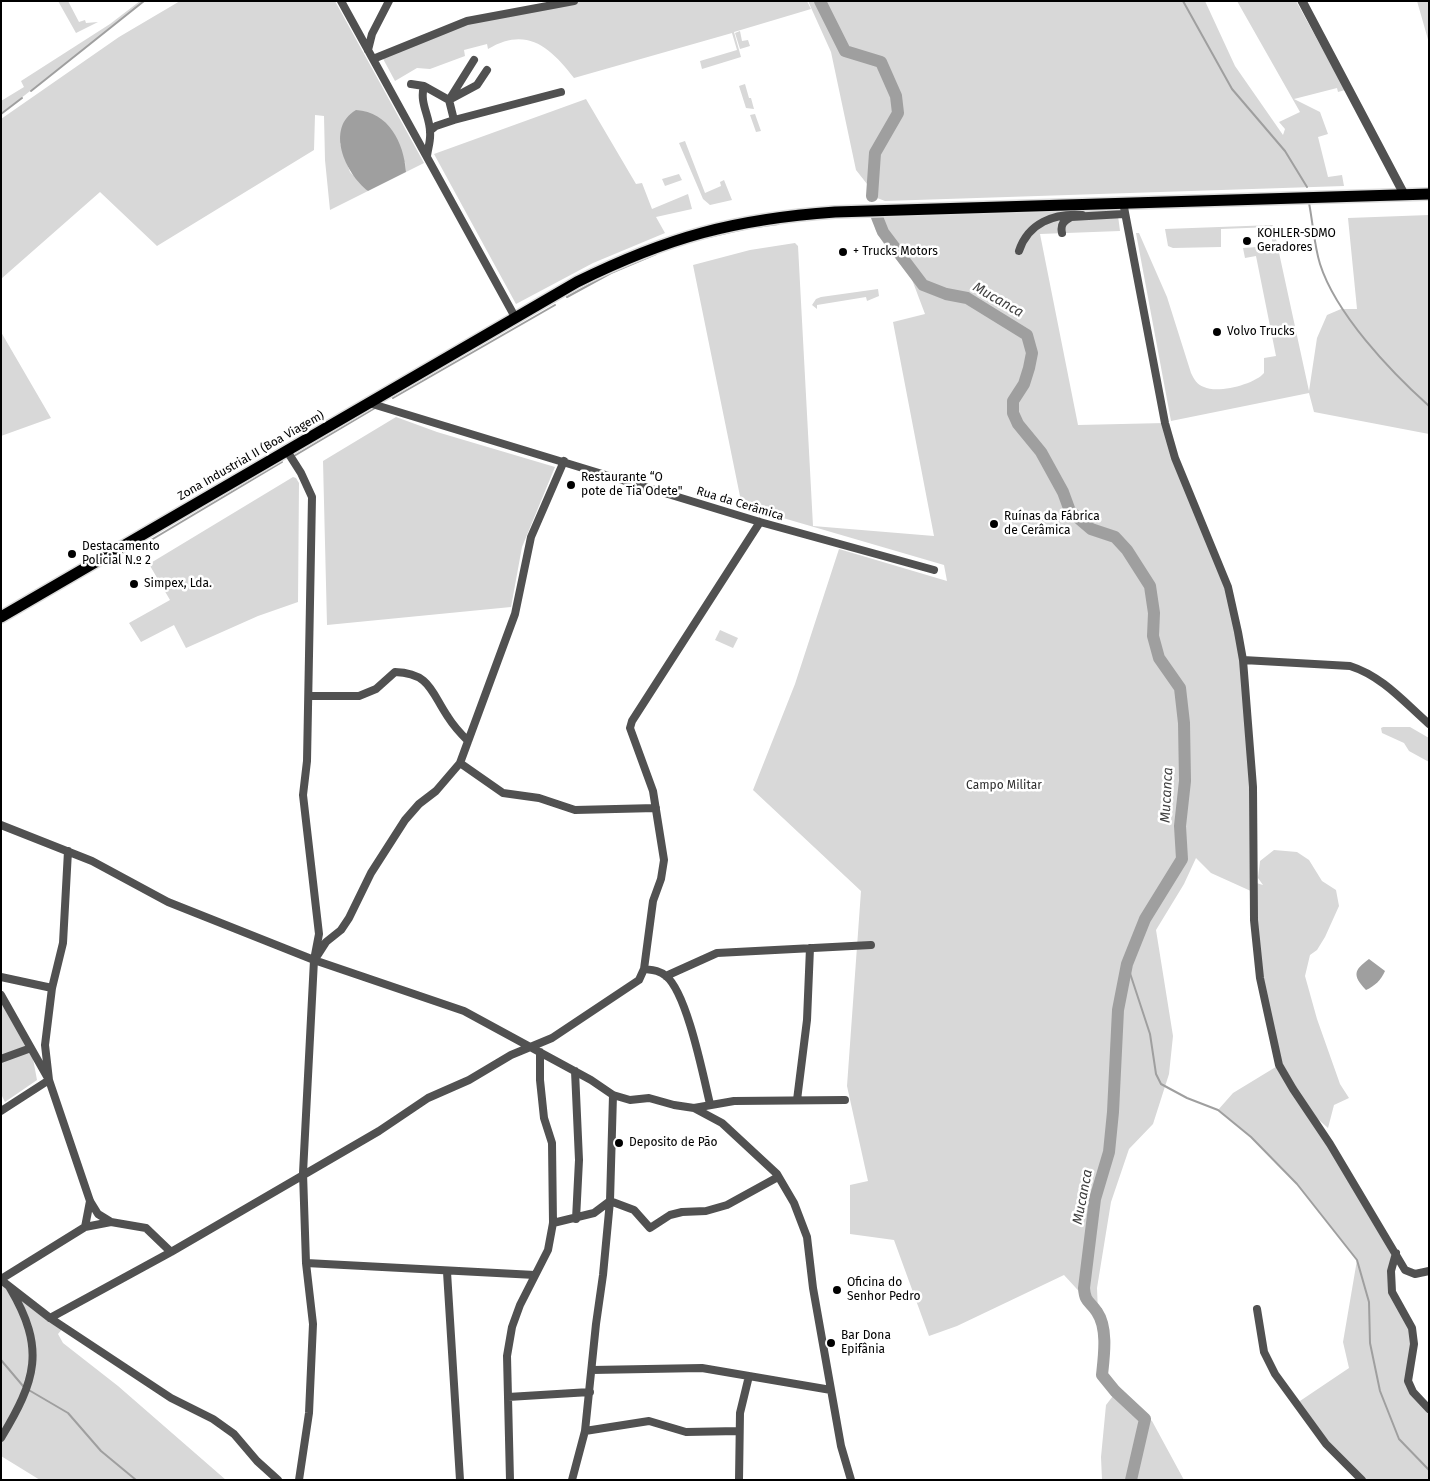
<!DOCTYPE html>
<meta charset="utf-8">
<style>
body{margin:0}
#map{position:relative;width:1430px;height:1481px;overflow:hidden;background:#fff;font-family:"Fira Sans",sans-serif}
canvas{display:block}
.frame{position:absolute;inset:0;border:2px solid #000;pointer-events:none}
</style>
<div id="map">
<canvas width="1430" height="1481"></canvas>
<div class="frame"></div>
</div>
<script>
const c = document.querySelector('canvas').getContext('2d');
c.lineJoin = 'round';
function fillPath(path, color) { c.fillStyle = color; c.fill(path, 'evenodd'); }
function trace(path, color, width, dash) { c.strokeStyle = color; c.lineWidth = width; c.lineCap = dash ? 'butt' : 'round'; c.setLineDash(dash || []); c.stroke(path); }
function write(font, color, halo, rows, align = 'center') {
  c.font = font + ' "Fira Sans",sans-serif'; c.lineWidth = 5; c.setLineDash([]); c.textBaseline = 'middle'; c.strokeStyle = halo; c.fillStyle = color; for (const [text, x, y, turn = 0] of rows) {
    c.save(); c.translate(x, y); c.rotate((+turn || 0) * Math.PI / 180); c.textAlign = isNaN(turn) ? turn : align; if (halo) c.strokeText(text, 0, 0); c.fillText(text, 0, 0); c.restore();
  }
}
const green = new Path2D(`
 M58 1H68L79 22 85 20 86 23 98 22 76 33Z
 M140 1H144L1 114V101L24 87 21 81 110 24Z
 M180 1H335L424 163 406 172 405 162 340 143 350 172 368 191 330 210 325 160 324 116 315 115 314 150 157 246 100 192 1 279V119L119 37Z
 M574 1H807L811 9 734 32 741 57 702 69 700 61 737 50 732 33 574 78C550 47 527 26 488 49L487 44 464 50 465 56 430 69 417 68 395 81 381 55 467 21Z
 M808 1H1205L1235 66 1283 135 1285 129 1279 122 1300 112 1237 1H1296L1345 90 1338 92 1337 88 1294 99 1320 112 1328 134 1318 137 1328 177 1342 175 1344 186 885 201 872 196 867 184 856 170 831 52Z
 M1417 1H1429V43Z
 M740 31 742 41 748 40 750 46 740 49 735 33Z
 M745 84 749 98H751L754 109 746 108 739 86Z
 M586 99 636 184 642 183 652 209 688 194 692 209 656 217 665 233 593 263 516 304 434 154Z
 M755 114 761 131 756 132 750 115Z
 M685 141 705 193 721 186 720 182 724 180 732 200 710 205 703 199 679 143Z
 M679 174 682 180 665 186 662 179Z
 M1117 208 1120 231 1040 234 1078 425 1165 423 1228 587 1238 632 1250 740 1253 882 1263 885 1258 878 1260 861 1274 850 1297 852 1309 860 1322 881 1336 890 1339 906 1325 937 1317 950 1310 955 1305 976 1317 1019 1340 1084 1349 1098 1334 1105 1328 1128 1312 1114 1396 1253 1392 1292 1412 1328 1408 1381 1429 1409V1480H1362L1349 1469 1297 1403 1349 1368 1343 1342 1357 1260 1297 1184 1251 1137 1218 1110 1233 1093 1279 1065 1260 978 1253 892 1211 873 1196 858 1184 884 1156 930 1173 1036 1169 1074 1153 1124 1129 1149 1111 1202 1097 1288 1098 1312 1064 1275 957 1326 929 1336 894 1240 850 1234V1185L868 1181 847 1086 861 891 753 790 795 684 839 549 947 581 944 565 742 506 693 265 750 250 795 243 798 246 813 526 934 536 893 322 925 314 905 261 884 244 876 231 872 217Z
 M1429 215V434L1314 412 1309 393 1171 421 1136 233H1139L1167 297 1191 373C1194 379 1197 385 1204 387 1218 394 1255 384 1264 373V358L1276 356 1256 256 1245 258 1243 248 1272 246V227L1221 229V247L1173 248 1168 246 1165 229 1273 225 1309 391 1317 338 1327 315 1341 309H1357L1348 218Z
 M878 289 879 296 867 301 866 297 817 305V309L812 305 816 299 821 297Z
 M1 332 51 418 1 436Z
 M396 417 437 432 555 467 522 547 511 607 327 625 323 461Z
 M293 477 296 478 299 483 298 602 258 616 186 648 174 625 141 642 129 623 170 600 149 564Z
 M720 630 738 638 733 648 715 640Z
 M1383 727H1410L1429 738V762L1409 751 1404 743 1382 733 1381 728Z
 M1 1001 31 1048 37 1080 5 1102 1 1094Z
 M1 1280 64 1327 58 1334 63 1343 118 1386 226 1480H40L1 1456Z
 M1116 1392 1152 1421 1184 1480H1102L1101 1457 1106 1405Z`);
const water = new Path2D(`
 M356 110C389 112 404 143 406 172L368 191C345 173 325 128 356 110Z
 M1369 959 1385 971C1381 980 1375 986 1366 990 1352 975 1354 970 1369 959Z`);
const stream = new Path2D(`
 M1183 1 1232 89 1285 151 1307 187
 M31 91 144 1
 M1 114 22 98
 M1309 203C1313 223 1314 245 1320 264 1336 314 1390 371 1429 406
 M756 227 778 224
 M700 239 744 229
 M567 297 611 273 656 254
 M393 398 555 305
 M294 456 375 408
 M141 546 282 462
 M1127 964 1150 1034 1156 1074 1161 1084 1187 1098 1218 1110 1251 1137 1297 1184 1357 1260 1369 1302 1370 1343 1380 1391 1399 1439 1429 1470
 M1 1360 23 1386
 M27 1389 68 1413 101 1451 136 1480`);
const river = new Path2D(`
 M820 1 845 51 881 62 896 96 898 113 875 153 872 196
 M877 217 883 232 923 285 946 294 967 298 1027 335 1032 353 1029 368 1024 384 1013 401V413L1018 424 1041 452 1063 492 1070 511 1091 529 1115 537 1127 550 1150 586 1154 613 1153 636 1159 658 1180 688 1184 723 1185 781 1180 826 1182 859 1145 919 1127 964 1118 1010 1113 1112 1109 1152 1095 1199 1084 1288C1085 1303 1090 1301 1097 1312 1108 1328 1104 1356 1102 1375L1115 1391 1145 1419 1131 1480`);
const minor = new Path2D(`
 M341 1 515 317
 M368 50 372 34 389 1
 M373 59 467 21 574 1
 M474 60 449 100 454 120 561 92
 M411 84 424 86 449 100 477 85 487 70
 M424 86C419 103 430 116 430 132 431 140 428 148 427 156
 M431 130 436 126 454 120
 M1123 202 1165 423 1175 458 1228 587 1238 632 1243 660 1253 787 1254 920 1260 978 1279 1065 1293 1089 1330 1144 1405 1270 1415 1274 1429 1271
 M1062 233C1060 224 1064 221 1071 217L1124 214
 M1019 251C1028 223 1054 213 1082 215
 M369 403 760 522 934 570
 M287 451 301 473 312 497 307 761 303 795 319 934 314 960 303 1173 306 1263 313 1324 309 1413 299 1480
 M1243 660 1350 666C1382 676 1404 702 1429 724
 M309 696H359L376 689 395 672C430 673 431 692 448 717 453 725 460 733 468 741
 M460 763 503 793 539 798 575 810 656 808
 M1 825 92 861 168 902 314 960 464 1011 591 1080 613 1095 630 1100 649 1098 674 1105 694 1108 722 1123 777 1174 794 1203 807 1237 813 1288 841 1446 851 1480
 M68 851 63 943 52 988 45 1045 49 1080 90 1201 98 1214 111 1222
 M317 956 326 942 341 930 349 918 371 873 405 820 419 804 436 791 460 763 515 614 531 537 564 461
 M644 969C652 970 659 970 666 976 687 993 703 1075 710 1104
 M666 976 717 953 871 945
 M1 977 52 988
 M1 995 49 1080 1 1111
 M1 1059 31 1048
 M575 1071 579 1160 576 1219
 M797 1100 807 1020 810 948
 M694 1108 734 1101 845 1100
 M553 1223 594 1213 610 1201 634 1210 650 1228 670 1215 682 1212 706 1211 727 1205 778 1177
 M85 1227 111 1222 146 1228 171 1252
 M1396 1253 1391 1271 1392 1292 1412 1328 1414 1344 1408 1381 1413 1392 1429 1409
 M306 1263 535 1275
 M447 1272 460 1480
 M1 1279 85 1227 90 1201
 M1 1280 50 1318 171 1398 213 1419 234 1434 257 1461 278 1480
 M1257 1309 1264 1352 1275 1374 1326 1444 1362 1480
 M50 1318 171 1252 379 1131 428 1098 469 1080 511 1055 552 1038 639 980 644 969 653 901 661 879 664 860 653 791 630 728 632 721 760 522
 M592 1370 702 1368 831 1390
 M508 1397 590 1392
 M585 1431 649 1421 686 1432 739 1431
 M1 1438C36 1380 46 1349 10 1288
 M510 1480 507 1356 512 1327 520 1305 548 1250 553 1223 552 1143 544 1118 540 1080V1052
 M572 1480 585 1431 596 1324 603 1275 610 1201 613 1095
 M739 1480 740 1413 749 1376`);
const tertiary = new Path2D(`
 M1302 1 1404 194`);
const primary = new Path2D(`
 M1 617 577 282C668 237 735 219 835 212L1429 194`);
const markers = [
 [1247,241,5,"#000"],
 [843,252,5,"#000"],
 [1217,332,5,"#000"],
 [571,485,5,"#000"],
 [994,524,5,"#000"],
 [72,554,5,"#000"],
 [134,584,5,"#000"],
 [619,1143,5,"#000"],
 [837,1290,5,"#000"],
 [831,1343,5,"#000"]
];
const poiNames = [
 ["KOHLER-SDMO",1257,234],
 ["Geradores",1257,248],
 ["+ Trucks Motors",853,252],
 ["Volvo Trucks",1227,332],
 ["Restaurante “O",581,478],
 ["pote de Tia Odete\"",581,492],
 ["Ruínas da Fábrica",1004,517],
 ["de Cerâmica",1004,531],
 ["Destacamento",82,547],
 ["Policial N.º 2",82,561],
 ["Simpex, Lda.",144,584],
 ["Deposito de Pão",629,1143],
 ["Oficina do",847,1283],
 ["Senhor Pedro",847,1297],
 ["Bar Dona",841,1336],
 ["Epifânia",841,1350]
];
const streetNames = [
 ["Zona Industrial II (Boa Viagem)",251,456,-30],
 ["Rua da Cerâmica",740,504,17]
];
const parkNames = [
 ["Campo Militar",1004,786]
];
const waterNames = [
 ["Mucanca",998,300,30],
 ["Mucanca",1167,795,-87],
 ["Mucanca",1083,1197,-79]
];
fillPath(green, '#d8d8d8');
fillPath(water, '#9f9f9f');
trace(stream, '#9f9f9f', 2);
trace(river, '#9f9f9f', 12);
trace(primary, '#dbdbdb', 14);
trace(minor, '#515151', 8);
trace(tertiary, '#515151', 9);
trace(primary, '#000', 11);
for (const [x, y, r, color] of markers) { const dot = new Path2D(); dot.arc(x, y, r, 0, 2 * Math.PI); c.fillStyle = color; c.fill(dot); trace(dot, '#fff', 2); }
write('12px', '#000', '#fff', poiNames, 'left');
write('12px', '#000', '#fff', streetNames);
write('12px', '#2f2f2f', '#fff', parkNames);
write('italic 14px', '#404040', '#fff', waterNames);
</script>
